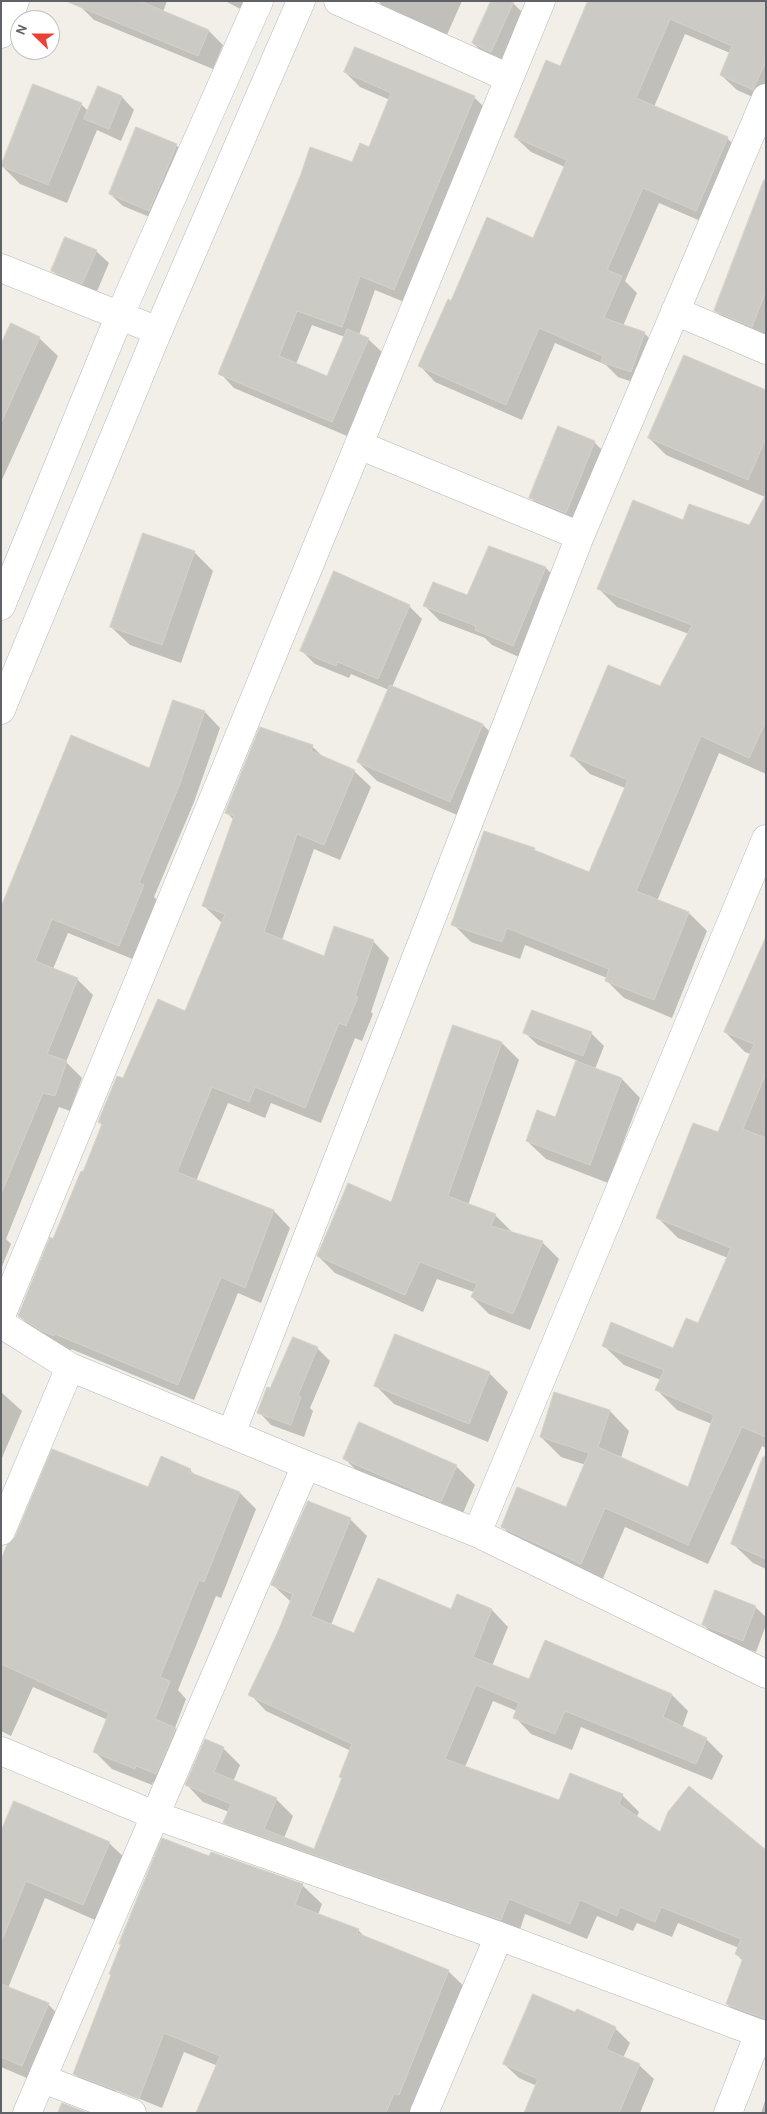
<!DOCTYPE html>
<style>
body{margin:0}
#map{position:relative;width:767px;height:2114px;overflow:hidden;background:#f1efe8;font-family:Karla,sans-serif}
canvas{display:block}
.frame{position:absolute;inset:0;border:2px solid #5f6368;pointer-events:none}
.north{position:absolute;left:10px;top:10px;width:50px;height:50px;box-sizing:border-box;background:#fff;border:1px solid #bfc1c3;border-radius:50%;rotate:292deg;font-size:14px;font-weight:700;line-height:20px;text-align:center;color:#5f6368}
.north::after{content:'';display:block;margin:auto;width:18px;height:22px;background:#ea4335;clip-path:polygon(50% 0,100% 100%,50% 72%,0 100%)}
</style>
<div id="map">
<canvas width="767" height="2114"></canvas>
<div class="frame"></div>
<div class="north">N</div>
</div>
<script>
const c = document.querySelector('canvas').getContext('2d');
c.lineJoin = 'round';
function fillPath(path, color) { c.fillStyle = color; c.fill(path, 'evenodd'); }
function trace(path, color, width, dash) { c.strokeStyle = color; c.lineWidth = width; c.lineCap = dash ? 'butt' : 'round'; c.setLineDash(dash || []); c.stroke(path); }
const shadow = new Path2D(`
 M82 1H167L163 12 209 31 223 45 213 69 94 20 80 6Z
 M225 1H258L252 15Z
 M378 1H462L445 39 395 19Z
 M590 1H766V103L737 90 721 75 730 53 685 34 654 107 727 138 743 154 712 226 659 203 625 281 637 293 623 326 644 333 660 349 647 387 618 377 606 365 555 343 522 420 435 382 420 366 452 302 534 239 565 167 531 152 515 137 561 67Z
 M513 3 526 16 503 64 486 56 473 43Z
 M345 72 474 97 489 112 409 304 375 290 359 335 368 339 383 353 347 436 234 388 220 373 353 164 370 148 390 100 360 87ZM312 325 345 337 327 378 296 364Z
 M99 87 122 97 134 110 121 141 97 130 67 203 20 184 1 165 81 104 89 112Z
 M176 145 189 157 162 222 123 206 110 194Z
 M766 183V340L730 325 715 310Z
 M96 251 109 263 95 296 65 284 53 271Z
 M39 338 58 356 1 482V347Z
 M766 390 765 497 666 455 649 438Z
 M594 442 607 455 578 525 543 511 531 498Z
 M766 504V774L719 753 657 901 689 913 707 931 672 1018 624 998 606 980 607 978 525 945 520 959 471 942 453 924 485 832 534 849 538 853 590 874 625 788 590 774 572 756 661 688 689 634 617 607 599 589 684 522 749 527Z
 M489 547 546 568 561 584 528 661 492 645 485 638 440 621 425 606 468 597Z
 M194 552 213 571 181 663 130 645 111 627Z
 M409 606 422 619 392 687 483 725 501 743 469 820 377 781 358 762 389 690 351 674 349 678 315 664 302 651Z
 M205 712 220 728 194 802 154 897 158 901 135 960 68 933 53 969 77 979 93 995 66 1062 82 1078 70 1111 59 1107 6 1239 11 1244 1 1269V911L150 770Z
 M312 746 325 759 354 771 371 787 340 860 314 849 282 940 324 957 373 941 389 958 371 1012 373 1014 362 1041 355 1038 321 1123 271 1103 265 1118 228 1103 196 1181 274 1211 290 1228 261 1303 238 1293 194 1400 71 1349V1351L57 1346 36 1332 19 1316 84 1173 103 1126 99 1122 124 1080 186 1013 222 923 204 906 234 820 227 813Z
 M766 937V1448L762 1446 708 1564 625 1527 601 1583 522 1547 503 1527 567 1509 586 1465 561 1457 541 1437 610 1411 629 1431 621 1458 688 1489 712 1424 677 1410 657 1390 661 1380 624 1365 604 1346 674 1349 698 1324 728 1258 678 1238 658 1218 719 1134 751 1054 745 1052 725 1032Z
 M454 1027 502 1043 519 1060 468 1205 495 1215 512 1232 542 1242 559 1259 530 1330 489 1314 472 1297 474 1292 437 1279 423 1312 335 1273 318 1256 392 1203Z
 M525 1033H591L604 1046 595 1069 622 1079 640 1098 608 1183 546 1159 527 1141 556 1118 578 1061 538 1045Z
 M317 1348 330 1361 310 1408 313 1411 304 1437 271 1425 259 1412 271 1390Z
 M489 1373 508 1392 488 1442 394 1404 375 1385Z
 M1 1392 22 1411 1 1460Z
 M766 1452V1569L753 1563 733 1544Z
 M345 1459 456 1466 475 1485 460 1520 363 1477Z
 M190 1470 196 1476 240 1493 256 1509 221 1598 216 1596 178 1690 186 1699 175 1728 192 1745 173 1790 153 1782 152 1785 112 1769 95 1752 108 1720 33 1687 11 1736 1 1731V1565Z
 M350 1519 367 1536 331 1625 355 1635 451 1611 492 1610 508 1627 492 1666 529 1681 672 1695 688 1711 682 1728 706 1739 723 1756 712 1780 581 1727 572 1750 531 1734 515 1717 517 1711 493 1701 465 1767 560 1802 622 1795 639 1812 636 1818 660 1834 766 1852V2029L744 2021 727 2004 743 1961 736 1954 739 1948 678 1923 672 1937 637 1923 633 1931 597 1916 587 1939 525 1914 518 1936 241 1839 224 1822 229 1812 203 1802 187 1785 223 1748 240 1765 233 1782 276 1799 293 1816 284 1838 314 1850 343 1779 340 1777 351 1751 266 1711 250 1694 291 1602 273 1585Z
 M755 1607 766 1617V1625L756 1652 716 1638 704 1625Z
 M1 1835 109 1843 128 1861 102 1923 45 1898 8 1988 48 2004 66 2023 41 2084 1 2067Z
 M210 1858 302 1885 322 1904 318 1915 358 1930 366 1938 448 1971 468 1990 413 2113H198L218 2066 184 2052 162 2108 113 2088 130 2107 94 2093 74 2073Z
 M576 2014 615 2028 630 2043 623 2058 639 2065 654 2079 640 2113H526L537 2086 519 2078 504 2064Z
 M766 2098V2113H761Z`);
const building = new Path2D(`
 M140 1 209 30 198 56 68 2Z
 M491 1H514L491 52 472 43Z
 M588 1H766V61L753 90 720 75 732 46 670 19 636 98 728 137 696 211 643 188 607 270 622 276 604 318 645 332 631 372 601 362 603 356 539 328 506 405 418 366 448 299 451 301 487 217 533 238 567 160 514 137 546 60 560 66Z
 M355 47 475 96 394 290 360 276 342 327 297 311 279 356 327 376 347 329 369 338 332 422 218 374 301 174 310 147 352 162 360 143 369 147 391 93 344 72Z
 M33 84 82 103 48 185 1 166Z
 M98 86 122 96 109 129 84 119Z
 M136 127 177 144 149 211 109 194Z
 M764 180H766V291L752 327 714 311Z
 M65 237 97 250 82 284 51 271Z
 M11 323 40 337 1 423V344Z
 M684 355 766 390V438L748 480 648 438Z
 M558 426 595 441 566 513 529 498Z
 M766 494V721L749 758 701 736 636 891 689 912 654 1000 605 981 609 969 507 928 502 942 451 925 484 831 535 848 534 850 589 872 628 780 570 756 608 665 660 686 692 625 597 589 633 500 683 520 689 504 749 525Z
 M143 533 195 551 162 645 110 627Z
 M489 546 546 567 513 646 475 630 476 626 423 606 433 582 467 595Z
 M334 571 410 605 378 679 338 662 336 666 300 651Z
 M390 685 483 724 450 802 357 762Z
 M173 700 205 711 179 786 139 883 144 885 119 946 52 919 35 961 78 978 47 1054 67 1061 55 1096 43 1093 1 1194V907L71 735 149 768Z
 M260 727 313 745 311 751 355 770 324 845 297 834 264 932 324 956 334 926 374 940 355 996 358 997 346 1026 339 1023 305 1108 255 1087 249 1102 212 1087 177 1172 274 1210 245 1288 221 1277 178 1385 55 1334 54 1336 40 1330 18 1316 50 1237 53 1239 81 1171 83 1172 102 1124 98 1122 117 1076 123 1078 158 999 185 1011 225 914 202 906 234 816 225 813Z
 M766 937V1073L743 1129 766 1138V1437L742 1427 688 1545 605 1508 581 1564 501 1527 517 1487 566 1507 589 1453 540 1437 554 1392 610 1410 598 1447 688 1487 714 1415 655 1390 664 1370 602 1346 611 1322 673 1348 686 1318 698 1323 731 1248 656 1218 693 1123 718 1132 754 1044 724 1032Z
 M532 1010 592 1032 583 1056 523 1033Z
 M453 1025 502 1042 448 1196 496 1214 491 1226 543 1241 513 1314 471 1297 477 1284 420 1262 405 1295 317 1256 348 1183 391 1202Z
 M576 1061 622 1078 590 1165 526 1141 537 1110 555 1117Z
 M395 1334 490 1372 469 1424 374 1386Z
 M293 1337 318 1347 298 1395 301 1397 291 1425 257 1413 267 1387 270 1388Z
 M359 1422 457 1465 441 1502 343 1459Z
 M52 1449 148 1487 161 1456 191 1469 189 1472 240 1492 204 1582 199 1580 160 1677 170 1681 155 1719 176 1728 156 1774 136 1766 135 1769 93 1752 109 1713 1 1664V1560L7 1545 15 1537Z
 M763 1457H766V1559L731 1544Z
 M308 1501 351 1518 311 1616 354 1633 378 1578 451 1609 457 1594 492 1609 473 1657 529 1679 545 1640 672 1694 663 1717 707 1738 696 1764 565 1711 555 1734 513 1718 519 1703 476 1685 445 1759 559 1800 570 1773 623 1794 619 1804 660 1832 668 1812 689 1786 766 1850V2019L726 2004 743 1958 735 1954 741 1939 661 1907 655 1922 620 1907 617 1916 580 1900 570 1924 509 1899 501 1920 223 1823 231 1804 185 1785 205 1739 224 1747 214 1772 277 1798 264 1829 314 1849 342 1778 339 1777 352 1744 248 1695 278 1632 293 1594 271 1585Z
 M715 1590 756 1606 743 1641 702 1625Z
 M14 1801 110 1842 83 1905 26 1881 2 1940 1 1831Z
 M162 1838 209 1856 211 1852 303 1884 295 1905 359 1929 357 1933 449 1970 399 2095 394 2094 386 2113H196L220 2056 164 2033 139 2099 73 2074 111 1975 109 1974 121 1944H119Z
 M1 1984 49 2003 22 2066 1 2057Z
 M533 1994 575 2012 577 2009 616 2027 606 2049 640 2064 619 2113H524L538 2079 503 2064Z
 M62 2103 88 2113H58Z`);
const minor = new Path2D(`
 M338 1 509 78
 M1 34 15 1
 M1 268 158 331
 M675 311 766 350
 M359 445 580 536
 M1 1316 541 1
 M1 1324 70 1367 306 1465 477 1533 766 1674
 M231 1434 580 536 766 98
 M1 1531 70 1367
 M477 1533 766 839
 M1 1751 154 1815 499 1936 766 2036
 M43 2079 132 2113
 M27 2113 306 1465
 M424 2113 499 1936
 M728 2113 759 2033`);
const secondary = new Path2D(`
 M1 606 119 317 259 1
 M1 710 158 331 301 1`);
fillPath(shadow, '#0003');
fillPath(building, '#cccac5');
trace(building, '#d6d1c6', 1);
trace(minor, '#b5b8bc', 29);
trace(secondary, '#b6babf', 29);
trace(minor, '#fff', 28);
trace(secondary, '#fff', 28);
</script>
